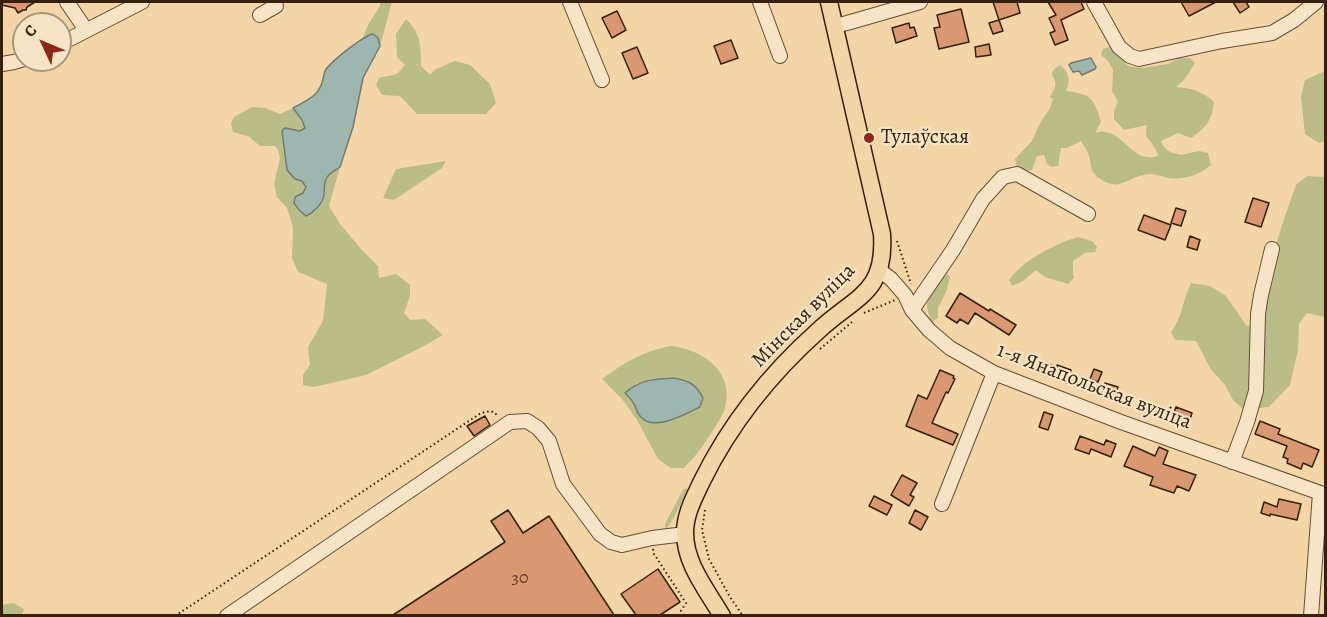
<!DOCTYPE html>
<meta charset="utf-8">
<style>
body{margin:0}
#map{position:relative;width:1327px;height:617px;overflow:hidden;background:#f3d5a8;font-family:Alegreya,serif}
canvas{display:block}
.frame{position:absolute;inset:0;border:3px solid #36210e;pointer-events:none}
.north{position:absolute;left:12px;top:12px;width:60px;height:60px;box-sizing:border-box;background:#f7e4c6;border:2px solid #aa967c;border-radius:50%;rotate:314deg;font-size:16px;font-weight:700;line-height:24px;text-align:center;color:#36210e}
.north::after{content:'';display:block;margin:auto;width:21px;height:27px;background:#8f2418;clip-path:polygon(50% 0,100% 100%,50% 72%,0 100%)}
</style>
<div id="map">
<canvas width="1327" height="617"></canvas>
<div class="frame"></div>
<div class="north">С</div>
</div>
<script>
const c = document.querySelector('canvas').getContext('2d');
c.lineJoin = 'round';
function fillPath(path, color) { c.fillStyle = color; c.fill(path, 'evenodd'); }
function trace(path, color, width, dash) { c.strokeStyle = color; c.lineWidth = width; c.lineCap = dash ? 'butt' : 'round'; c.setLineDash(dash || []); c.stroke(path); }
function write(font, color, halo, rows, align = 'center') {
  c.font = font + ' Alegreya,serif'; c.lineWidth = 4.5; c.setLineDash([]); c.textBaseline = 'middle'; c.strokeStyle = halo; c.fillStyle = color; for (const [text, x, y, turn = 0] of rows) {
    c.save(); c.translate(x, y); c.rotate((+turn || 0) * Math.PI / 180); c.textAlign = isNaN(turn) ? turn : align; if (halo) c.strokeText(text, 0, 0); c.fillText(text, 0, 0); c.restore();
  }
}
const green = new Path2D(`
 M380 2H392L380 46 378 38 362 40 368 25 380 6Z
 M406 19C421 33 421 47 421 66L430 75 436 69 455 61 470 65 490 84 496 103 486 114H417L400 96 382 95 376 85 379 78 397 74 405 65 397 57 396 34Z
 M1109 47 1128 66 1141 68 1168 64 1179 58H1190L1195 63 1184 80 1176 87C1191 88 1202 91 1214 102 1212 120 1206 128 1191 138L1178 133 1161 141 1164 147 1170 152 1181 155 1199 151 1208 153 1211 165C1199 175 1185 180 1168 178 1162 177 1157 174 1150 174 1128 175 1121 194 1099 178 1088 170 1092 162 1088 153 1087 149 1083 145 1081 141L1067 148H1061L1058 166 1051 167 1047 164 1044 155 1037 156 1032 170 1024 171 1016 165 1015 159 1032 141 1040 123 1049 110 1053 99 1050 97C1051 93 1054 91 1055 87 1058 76 1044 75 1060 65 1069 71 1071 82 1066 91 1091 94 1094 98 1101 122L1095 133C1098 132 1102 131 1105 132 1125 134 1133 164 1158 156 1157 153 1156 149 1154 147 1148 136 1144 140 1147 125L1124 130 1114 119V111L1118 101 1112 91 1113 70 1108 61 1101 55 1103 49Z
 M1325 71V141L1319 143 1305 134 1301 97 1305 80Z
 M252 107 265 108 280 114 293 108 302 120 305 128 300 131 285 128 282 131 285 152V162L295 179 302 181 306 187 303 193 295 197 294 203 299 210 325 194C323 178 326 175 340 167L329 206 340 224 362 250 378 266 379 278 396 274 410 285V296L404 313 410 320 425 319 443 335 422 347 366 375 314 387 303 385V375L310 365 308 347 323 321 327 284 298 272 292 258 293 227 287 208 277 197 274 184 280 158 278 150 275 146H260L248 136 233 132 231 123 234 117Z
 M446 161 442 168 394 200 383 198 396 169Z
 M1307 176 1325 177V317L1307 313 1299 324 1298 350 1290 385 1269 407 1244 410 1233 400 1225 385 1210 368 1196 341 1175 340 1171 332C1182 319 1183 299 1191 283L1210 286 1226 296 1246 325 1263 329 1265 279 1284 219 1296 185Z
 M1078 237 1092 241 1097 247 1095 252 1085 253 1073 261V272L1074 278 1068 284 1045 277 1036 270 1023 281 1012 286 1009 280C1023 260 1055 244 1078 237Z
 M943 273 950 276 947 290 938 308V318L932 322C921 300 931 291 943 273Z
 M670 346C703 349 737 373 724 411 722 416 718 422 715 427 706 442 697 455 684 468H671L658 459 637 420 622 399 602 379C625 362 642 352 670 346ZM674 378 700 407 673 420 657 423 639 416 634 404 635 384 653 379Z
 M686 488 688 490 687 492 669 526 666 529 665 526V524L683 490Z
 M13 603 24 609 22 615H2V605Z`);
const water = new Path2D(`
 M373 34 378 38 380 46 363 78 353 127 340 167C336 170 331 172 328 176 323 182 325 187 324 194 323 204 314 212 306 216L299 210 294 203 295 197 303 193 306 187 302 181 295 179 287 170 282 131 285 128 300 131 305 128 302 120 293 108C302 103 314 98 319 89 323 84 323 77 325 71 330 62 363 36 373 34Z
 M1091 58 1096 67 1095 69 1082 75 1079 71 1073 72 1069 65 1071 63Z
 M674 378C689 381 695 383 703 398L700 407C686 414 654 432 641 417 637 414 637 409 634 404 632 400 628 396 625 393 641 379 654 379 674 378Z`);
const building = new Path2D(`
 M3 2H35L27 7 26 10H23L18 13 15 8 2 5Z
 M993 2H1017L1020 13 999 20Z
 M1048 2H1081L1084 9 1061 20 1068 40 1055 45 1050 33 1055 31 1049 18 1056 15Z
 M1181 2H1216L1189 16Z
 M1233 2H1246L1249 7 1240 13Z
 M961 9 969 42 939 49 934 28 940 27 937 15Z
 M617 11 626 30 612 38 602 18Z
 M999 20 1003 31 993 34 989 23Z
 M909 23 910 28 914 27 917 36 896 43 892 28Z
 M731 40 738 58 721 64 714 46Z
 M989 44 991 55 976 57 975 47Z
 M637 47 648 73 633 79 622 53Z
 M1253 198 1269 203 1261 227 1245 222Z
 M1176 208 1186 211 1181 226 1171 223Z
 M1144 215 1171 225 1165 240 1138 230Z
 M1190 236 1200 240 1197 250 1187 247Z
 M960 293 989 311 990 309 1016 325 1009 335 975 313 968 324 960 319 957 323 946 316Z
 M1044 362 1057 367V365L1071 370 1066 383 1040 373Z
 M1094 369 1102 372 1098 382 1090 379Z
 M940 370 954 376 953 378 955 379 948 393 946 392 932 423 958 434 953 445 906 426 918 395 927 399Z
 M1105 383 1118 387 1113 400 1101 396Z
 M1176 407 1192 413 1187 428 1175 424 1177 421 1172 419Z
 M1044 412 1053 415 1048 430 1039 427Z
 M485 416 490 425 474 436 467 426Z
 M1260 421 1280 429 1278 434 1319 450 1312 467 1303 463 1301 469 1287 463 1288 459 1283 457 1287 446 1255 434Z
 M1080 436 1104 445 1106 440 1116 444 1111 457 1091 449 1089 454 1075 449Z
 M1133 446 1155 456 1159 447 1168 451 1163 464 1196 475 1189 491 1177 486 1174 493 1150 485 1153 477 1124 466Z
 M902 475 917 483 910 495 914 497 909 506 891 495Z
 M874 496 892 505 887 515 869 506Z
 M1279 499 1301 504 1297 520 1270 514V516L1261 513 1264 502 1277 507Z
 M508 510 523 533 549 516 614 615H393L505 542 491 521Z
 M915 510 928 517 921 530 909 523Z
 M658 569 680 602 660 615H636L621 594Z`);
const path = new Path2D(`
 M897 241 911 284
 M864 313 895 300
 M820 349 852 322
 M705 510 702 530 709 559 730 597 743 616
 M653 549 654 554 686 603 681 611 684 616
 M175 616 481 413 491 411 499 416`);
const minor = new Path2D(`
 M67 2 86 30
 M570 2 602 80
 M760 2 780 56
 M1094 2 1119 47 1130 56 1139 59 1222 41 1272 33 1294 20 1316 2
 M260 15 276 6 273 2
 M834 26 847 23 920 2
 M60 44 142 2
 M2 64 14 62 24 59
 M879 270 891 279 905 295 912 310 929 330 950 348 994 373 1121 422 1326 495
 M912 310 953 250 983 199 1003 177 1017 174 1088 214
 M1232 462 1247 422 1256 391 1258 314 1261 295 1272 249
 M942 504 994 373
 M227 616 510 422 527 421 538 428 549 441 563 484 600 534 611 542 622 545 652 538 685 534
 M1311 616 1320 493`);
const major = new Path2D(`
 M722 616C707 590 685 564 685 533 685 514 694 498 702 481 730 424 772 372 819 330 856 296 886 293 882 234L829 2`);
const markers = [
 [869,138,6,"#8f2418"]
];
const numberNames = [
 ["30",520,579]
];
const poiNames = [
 ["Тулаўская",881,138]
];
const streetNames = [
 ["Мінская вуліца",804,316,-45],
 ["1-я Янапольская вуліца",1094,387,21]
];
fillPath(green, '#babd88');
fillPath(water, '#9db7b0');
trace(water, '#747b6f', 1.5);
fillPath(building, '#d99772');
trace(building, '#36210e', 1.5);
trace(minor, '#654e34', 16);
trace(major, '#36210e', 19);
trace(path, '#36210e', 2, [1.5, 3]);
trace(minor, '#f7e4c6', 14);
trace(major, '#f3d5a8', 16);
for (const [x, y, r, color] of markers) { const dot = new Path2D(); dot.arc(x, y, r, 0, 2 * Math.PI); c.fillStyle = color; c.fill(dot); trace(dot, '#f7e4c6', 2); }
write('18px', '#5f3e27', null, numberNames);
write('21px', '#36210e', '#f7e4c6', poiNames, 'left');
write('21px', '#36210e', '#f7e4c6', streetNames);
</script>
